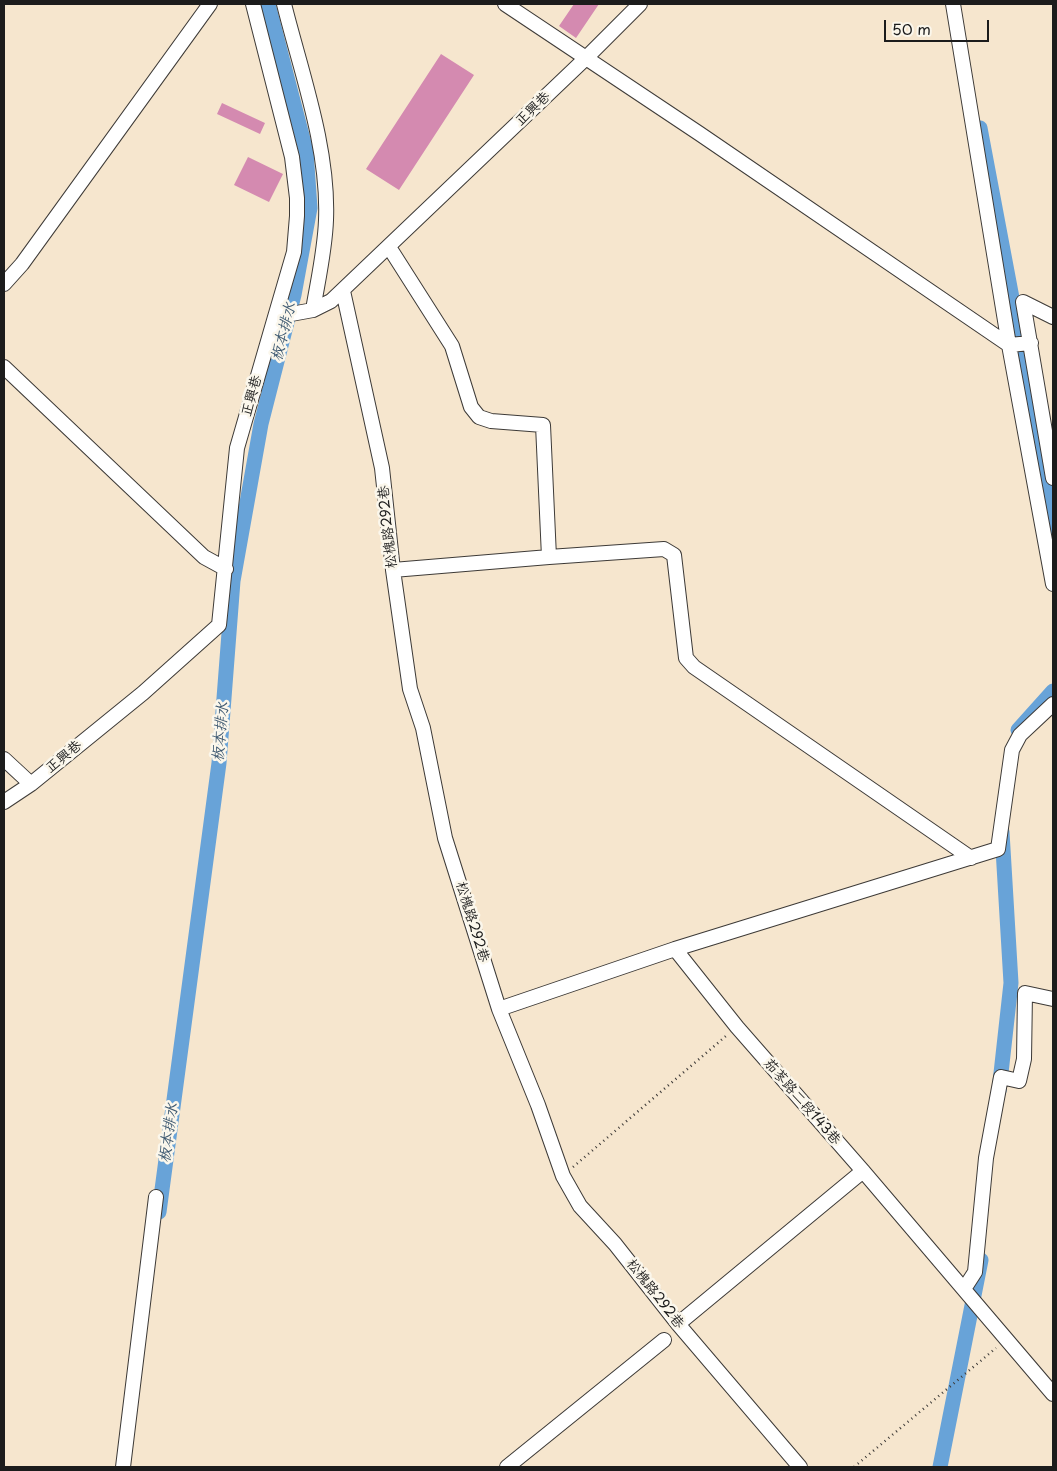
<!DOCTYPE html>
<meta charset="utf-8">
<style>
body{margin:0}
#map{position:relative;width:1057px;height:1471px;overflow:hidden;background:#f6e6ce;font-family:"Playpen Sans",sans-serif}
canvas{display:block}
.frame{position:absolute;inset:0;border:5px solid #1c1c1c;pointer-events:none}
.scale{position:absolute;left:884px;top:20px;width:105px;height:22px;box-sizing:border-box;border:2px solid #1c1c1c;border-top:0;padding-left:6px;font-size:15px;line-height:18px;white-space:nowrap;color:#1c1c1c;-webkit-text-stroke:4px #fbf7ec;paint-order:stroke}
</style>
<div id="map">
<canvas width="1057" height="1471"></canvas>
<div class="frame"></div>
<div class="scale">50 m</div>
</div>
<script>
const c = document.querySelector('canvas').getContext('2d');
c.lineJoin = 'round';
function trace(path, color, width, dash) { c.strokeStyle = color; c.lineWidth = width; c.lineCap = dash ? 'butt' : 'round'; c.setLineDash(dash || []); c.stroke(path); }
function fillPath(path, color) { c.fillStyle = color; c.fill(path, 'evenodd'); }
function write(font, color, halo, rows, align = 'center') {
  c.font = font + ' "Playpen Sans","LXGW WenKai TC",sans-serif'; c.lineWidth = 5; c.setLineDash([]); c.textBaseline = 'middle'; c.strokeStyle = halo; c.fillStyle = color; for (const [text, x, y, turn = 0] of rows) {
    c.save(); c.translate(x, y); c.rotate((+turn || 0) * Math.PI / 180); c.textAlign = isNaN(turn) ? turn : align; if (halo) c.strokeText(text, 0, 0); c.fillText(text, 0, 0); c.restore();
  }
}
const canal = new Path2D(`
 M980 128 1047 484 1053 527
 M1018 730 1053 691
 M999 1091 1011 983 1002 832
 M159 1212 219 763 233 581 261 424 294 295 310 208 306 151 268 4
 M940 1467 981 1260`);
const building = new Path2D(`
 M574 4H599L576 38 559 26Z
 M441 54 474 75 399 190 366 169Z
 M222 103 265 123 260 134 217 114Z
 M248 157 283 174 269 202 234 185Z`);
const path = new Path2D(`
 M573 1167 726 1036
 M854 1467 996 1348`);
const minor = new Path2D(`
 M253 4 292 157 297 198V216L294 252 275 317
 M284 4C301 72 329 148 326 220 325 250 318 280 313 310
 M505 4 700 134 1009 345 1031 343
 M953 4 1009 345 1053 584
 M389 247 452 346 471 407 479 417 491 421 543 425 549 557
 M4 284 22 264 210 4
 M343 291 382 468 393 570 410 689 423 728 445 838 499 1009 538 1105 563 1176 580 1206 615 1244 678 1324 800 1467
 M1053 317 1023 302 1053 478
 M4 367 204 557 226 569
 M393 570 549 557 664 549 674 555 686 658 694 667 971 858
 M4 759 31 784
 M4 802 31 784 143 693 219 625 237 448 275 317 313 310 331 301 586 58 640 4
 M675 949 998 849 1012 750 1020 735 1053 704
 M499 1009 675 949 737 1027 863 1171 1053 1394
 M964 1289 975 1272 986 1158 1001 1077 1019 1081 1024 1059 1025 993 1053 999
 M678 1324 863 1171
 M123 1467 156 1197
 M507 1467 664 1340`);
const streetNames = [
 ["正興巷",533,109,-44],
 ["正興巷",252,396,-74],
 ["松槐路292巷",388,527,-96],
 ["正興巷",64,757,-39],
 ["松槐路292巷",472,922,73],
 ["茄苳路二段143巷",802,1102,49],
 ["松槐路292巷",655,1294,52]
];
const waterNames = [
 ["板本排水",284,332,-76],
 ["板本排水",221,732,-85],
 ["板本排水",169,1133,-82]
];
trace(canal, '#68a3d8', 15);
fillPath(building, '#d48ab0');
trace(minor, '#3d3a37', 16);
trace(path, '#3d3a37', 2.5, [1, 4]);
trace(minor, '#fff', 14);
write('14px', '#1c1c1c', '#fbf7ec', streetNames);
write('italic 15px', '#3e5971', '#fbf7ec', waterNames);
</script>
